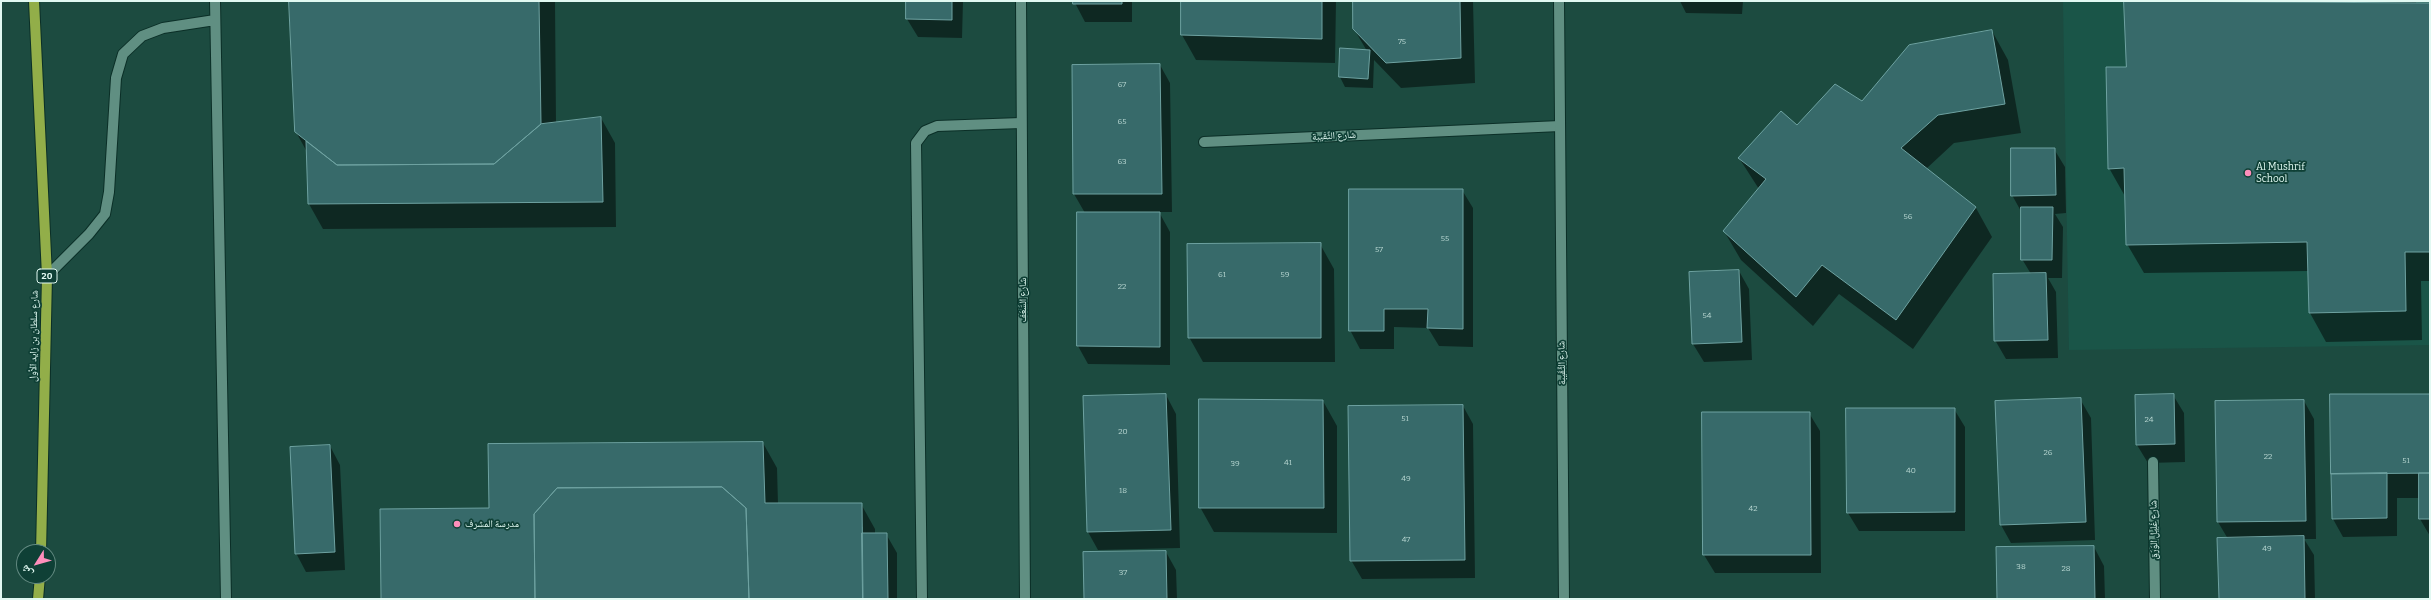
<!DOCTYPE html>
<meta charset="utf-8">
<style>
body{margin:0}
#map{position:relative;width:2431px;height:600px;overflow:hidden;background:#1c4b40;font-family:Bitter,"Noto Naskh Arabic",serif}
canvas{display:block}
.frame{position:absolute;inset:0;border:2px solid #e1f9f2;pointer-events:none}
.north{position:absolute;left:16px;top:544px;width:40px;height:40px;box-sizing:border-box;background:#0f4036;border:1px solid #638a81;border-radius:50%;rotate:233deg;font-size:11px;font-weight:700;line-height:16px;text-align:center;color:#e1f9f2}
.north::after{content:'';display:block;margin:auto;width:14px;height:18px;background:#fe8ebb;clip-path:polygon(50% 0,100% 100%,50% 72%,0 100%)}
</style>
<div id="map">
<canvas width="2431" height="600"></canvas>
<div class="frame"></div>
<div class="north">ش</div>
</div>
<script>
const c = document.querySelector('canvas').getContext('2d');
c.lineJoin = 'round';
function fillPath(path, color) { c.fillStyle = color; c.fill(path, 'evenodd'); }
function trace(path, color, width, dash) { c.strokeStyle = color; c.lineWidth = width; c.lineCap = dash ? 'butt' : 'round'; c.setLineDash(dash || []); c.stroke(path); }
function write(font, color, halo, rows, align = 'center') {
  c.font = font + ' Bitter,"Noto Naskh Arabic",serif'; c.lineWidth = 3.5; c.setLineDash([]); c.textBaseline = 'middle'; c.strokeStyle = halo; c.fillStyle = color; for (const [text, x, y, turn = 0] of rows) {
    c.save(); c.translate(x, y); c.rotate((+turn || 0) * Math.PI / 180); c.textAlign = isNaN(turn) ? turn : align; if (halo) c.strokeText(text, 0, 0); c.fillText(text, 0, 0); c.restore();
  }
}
const built = new Path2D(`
 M2063 1H2430V345L2069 350Z`);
const shadow = new Path2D(`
 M290 1H555L556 124 601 118 615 143 616 227 323 229 309 204 307 152 296 132Z
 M907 1H963L962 38 918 37 907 19Z
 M1074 1H1132V22H1085Z
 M1182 1H1336L1335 63 1196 60 1182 35Z
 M1354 1H1473L1475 83 1401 88 1374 60 1373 88 1345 87 1340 77 1341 49 1367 51 1354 29Z
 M1680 1H1743L1742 14 1686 13Z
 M2125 1H2416V4H2430V281H2421L2422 340 2326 342 2310 313 2309 271 2144 273 2127 244 2126 198 2109 168 2127 68Z
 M1992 31 2008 60 2021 133 1954 143 1926 169 1976 208 1992 237 1913 349 1839 294 1813 326 1741 260 1724 231 1759 189 1739 158 1797 126 1862 102Z
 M1160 65 1170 83 1172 212H1159L1170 232V365L1088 364 1078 346V213H1085L1074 194 1073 66Z
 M2054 149 2065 167 2066 213 2055 214 2063 227 2062 278H2048L2056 292 2058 358 2006 359 1995 340 2031 274 2022 259V213L2012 195Z
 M1462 190 1473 208V347L1439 346 1428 328 1394 327V349H1360L1350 330Z
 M1320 244 1334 269 1335 362H1203L1189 337Z
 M1739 271 1749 289 1752 360 1704 362 1693 344Z
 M1166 395 1176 414 1180 548 1098 550 1088 532Z
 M2173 395 2184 413 2185 462 2148 463 2137 445Z
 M2430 395V536L2420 519V498H2397V536L2343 537 2333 519 2332 473Z
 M2080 399 2091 418 2095 540 2011 543 2001 525Z
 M1323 401 1337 426V533L1214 532 1200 507Z
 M2304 401 2314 419 2316 539H2304L2314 555 2315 599H2220L2228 539 2218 522Z
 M1463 406 1473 424 1475 578 1362 579 1351 560Z
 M1954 409 1965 427V531H1859L1848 513Z
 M1809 413 1820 431 1821 573H1715L1704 555Z
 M763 443 777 468 778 504H861L875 529V534H886L897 553V599H382L490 509ZM861 527H863V538Z
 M330 446 340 465 345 570 306 572 296 553Z
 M2094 547 2104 566 2105 599H1998Z
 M1166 552 1176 570 1177 599H1085Z`);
const building = new Path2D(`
 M289 1H539L541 124 494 164 337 165 295 132Z
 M906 1H952V20L906 19Z
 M1073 1H1122V4H1073Z
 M1181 1H1322V39L1181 35Z
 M1353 1H1460L1461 58 1386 63 1353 29Z
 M2124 1 2430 3V252H2405L2406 311 2309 313 2307 242 2126 245 2124 168 2108 169 2106 67H2126Z
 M1992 30 2005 104 1938 115 1901 148 1976 207 1896 320 1822 265 1796 297 1723 231 1766 179 1738 158 1781 111 1797 125 1835 84 1862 101 1909 45Z
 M1340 48 1370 50 1368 79 1339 77Z
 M1160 64 1162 194H1073L1072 65Z
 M601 117 603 202 308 204 306 141 337 165 494 164 541 124Z
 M2011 148H2055L2056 195 2011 196Z
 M1349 189H1463V329L1427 328 1428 309H1384V331H1349Z
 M2021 207H2053L2052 260H2021Z
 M1077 212H1160V347L1077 346Z
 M1321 243V338H1188L1187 244Z
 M1739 270 1742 342 1692 344 1689 272Z
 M2046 273 2048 340 1994 341 1993 274Z
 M1166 394 1171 530 1087 532 1083 396Z
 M2174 394 2175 444 2136 445 2135 395Z
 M2330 394H2430V473L2331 474Z
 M2081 398 2086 522 2000 525 1995 401Z
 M1199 399 1323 400 1324 508H1199Z
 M2304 400 2306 521 2217 522 2215 401Z
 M1463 405 1465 560 1350 561 1348 406Z
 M1846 408H1955V512L1847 513Z
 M1702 412H1810L1811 555H1703Z
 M763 442 765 503H862L863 599H749L746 508 722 487 557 488 534 514 535 599H381L380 509 489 508 488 444Z
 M330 445 335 552 295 554 290 447Z
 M2387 473V518L2332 519 2331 474Z
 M2419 473H2430V519H2419Z
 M722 487 746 508 749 599H535L534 514 557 488Z
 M862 533H887L888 599H863Z
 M2304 536 2305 599H2219L2217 538Z
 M2094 546 2095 599H1997L1996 547Z
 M1166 551 1167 599H1084L1083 552Z`);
const service = new Path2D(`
 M215 1 226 599
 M1204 142 1560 126
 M47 276 89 234 105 214 109 192 116 78 123 54 142 36 163 28 215 20
 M2153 462 2155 599
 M922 599 916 143 925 131 937 126 1021 123`);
const minor = new Path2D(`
 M1021 1 1025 599
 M1559 1 1564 599`);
const primary = new Path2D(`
 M34 1 47 276 41 552
 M38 599 40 576`);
const markers = [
 [2248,173,4,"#fe8ebb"],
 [457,524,4,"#fe8ebb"]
];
const numberNames = [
 ["75",1402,42],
 ["67",1122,85],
 ["65",1122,122],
 ["63",1122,162],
 ["56",1908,217],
 ["55",1445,239],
 ["57",1379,250],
 ["61",1222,275],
 ["59",1285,275],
 ["22",1122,287],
 ["54",1707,316],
 ["51",1405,419],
 ["24",2149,420],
 ["20",1123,432],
 ["26",2048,453],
 ["22",2268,457],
 ["51",2406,461],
 ["41",1288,463],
 ["39",1235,464],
 ["40",1911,471],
 ["49",1406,479],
 ["18",1123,491],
 ["42",1753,509],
 ["47",1406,540],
 ["49",2267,549],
 ["38",2021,567],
 ["28",2066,569],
 ["37",1123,573]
];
const shields = [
 [47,276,20]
];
const shieldNames = [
 ["20",47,276]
];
const streetNames = [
 ["شارع الثِّقَيبة",1334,136,-3],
 ["شارع السَّعَف",1023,300,-90],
 ["شارع سلطان بن زايد الأول",34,336,-89],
 ["شارع الثِّقَيبة",1562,363,-91],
 ["شارع غَلِيل الوَرَق",2154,530,-91]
];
const poiNames = [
 ["Al Mushrif",2256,167],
 ["School",2256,179],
 ["مدرسة المشرف",465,524]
];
fillPath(built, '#1a5548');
fillPath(shadow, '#0007');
fillPath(building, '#376a6a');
trace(building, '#6ea2a1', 1);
trace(service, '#0b2f27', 12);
trace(minor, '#0b2f27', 12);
trace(primary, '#0b2f27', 12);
trace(service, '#608f82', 10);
trace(minor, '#608f82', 10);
trace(primary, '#92ae49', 10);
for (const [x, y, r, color] of markers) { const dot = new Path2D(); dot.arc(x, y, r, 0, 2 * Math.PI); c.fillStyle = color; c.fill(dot); trace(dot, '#0f4036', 1.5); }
write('8px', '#b6d5d0', null, numberNames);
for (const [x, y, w] of shields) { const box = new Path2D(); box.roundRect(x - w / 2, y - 7, w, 14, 3); c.fillStyle = '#0f4036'; c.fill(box); trace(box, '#e1f9f2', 1); }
write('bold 9px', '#e1f9f2', null, shieldNames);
write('10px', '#e1f9f2', '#0f4036', streetNames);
write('10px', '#e1f9f2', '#0f4036', poiNames, 'left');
</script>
